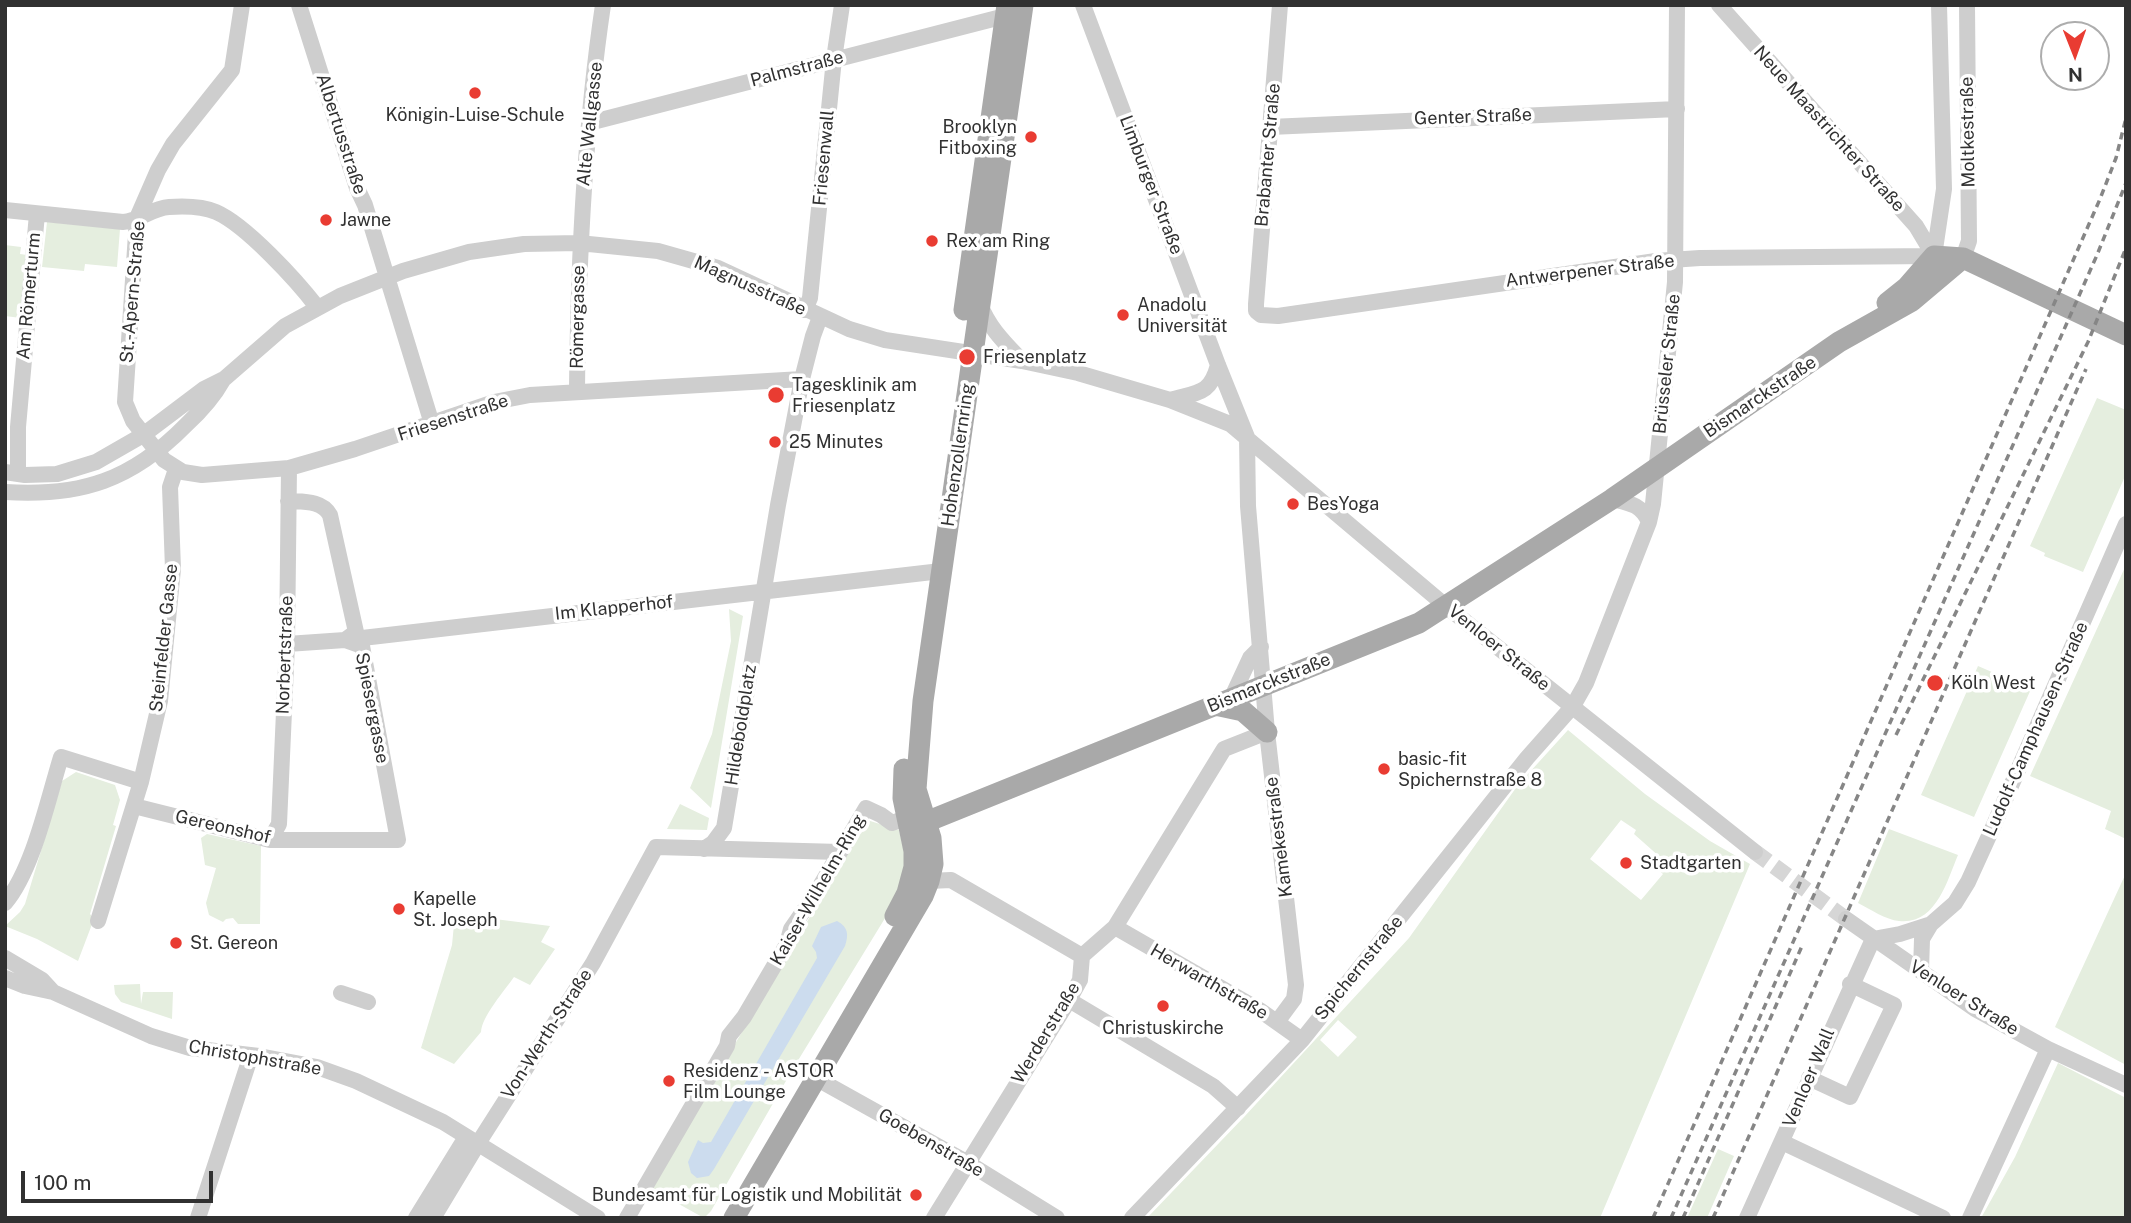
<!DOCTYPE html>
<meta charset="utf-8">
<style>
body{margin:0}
#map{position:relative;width:2131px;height:1223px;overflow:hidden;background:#fff;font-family:"Public Sans",sans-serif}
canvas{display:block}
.frame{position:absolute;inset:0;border:7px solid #313131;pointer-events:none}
.north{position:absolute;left:2040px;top:21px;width:70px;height:70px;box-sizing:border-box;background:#fff;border:2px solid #adadad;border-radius:50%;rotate:179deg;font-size:19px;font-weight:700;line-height:28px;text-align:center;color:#313131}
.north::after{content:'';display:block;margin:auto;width:24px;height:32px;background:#e93c32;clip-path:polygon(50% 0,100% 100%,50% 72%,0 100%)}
.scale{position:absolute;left:21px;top:1171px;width:192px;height:32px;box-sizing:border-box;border:4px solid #313131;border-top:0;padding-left:9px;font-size:21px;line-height:24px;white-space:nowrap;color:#313131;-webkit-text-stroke:5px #fff;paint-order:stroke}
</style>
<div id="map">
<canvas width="2131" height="1223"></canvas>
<div class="frame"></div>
<div class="north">N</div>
<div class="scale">100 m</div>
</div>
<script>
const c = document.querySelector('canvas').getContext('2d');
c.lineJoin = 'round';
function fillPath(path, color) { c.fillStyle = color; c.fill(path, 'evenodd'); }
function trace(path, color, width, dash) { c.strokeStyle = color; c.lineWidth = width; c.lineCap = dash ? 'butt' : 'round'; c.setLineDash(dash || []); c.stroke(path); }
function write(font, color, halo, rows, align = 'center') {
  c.font = font + ' "Public Sans",sans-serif'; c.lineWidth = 7; c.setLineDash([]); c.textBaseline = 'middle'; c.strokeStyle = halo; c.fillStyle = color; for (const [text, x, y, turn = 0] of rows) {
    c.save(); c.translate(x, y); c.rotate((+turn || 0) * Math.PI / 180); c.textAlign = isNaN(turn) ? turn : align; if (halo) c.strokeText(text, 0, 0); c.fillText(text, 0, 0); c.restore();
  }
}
const green = new Path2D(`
 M47 222 120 229 117 267 85 264 84 271 42 267Z
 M5 245 21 247 20 254 27 255 21 318 5 316Z
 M2097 398 2126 410V474L2083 572 2044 556 2045 553 2030 546Z
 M2126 565V839L2105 829 2111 811 2030 776Z
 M729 609 743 616 711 808 690 788 712 734 731 641Z
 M1978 666 2031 689 1974 817 1921 795Z
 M1568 730 1645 794 1710 841 1750 864 1600 1218H1147L1244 1117 1409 938 1518 785ZM1621 820 1636 830 1634 834 1661 858 1654 866 1663 874 1641 900 1590 859ZM1338 1020 1357 1037 1338 1057 1320 1040Z
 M76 772 115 785 120 800 113 825 116 826 90 914 94 919 78 961 37 939 5 926 20 912 25 904 62 781Z
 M680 804 709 818 707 830 667 829Z
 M867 820 899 830 907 865 890 910 794 1067 711 1211 704 1218 650 1188Z
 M1889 829 1958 855C1947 881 1936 925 1899 921 1886 920 1870 909 1858 903Z
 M207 834 261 846 260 924H238L233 918 226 919 223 922 209 915 206 903 216 868 205 865 201 838Z
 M2126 873V1065L2055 1027Z
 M455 914 550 926 541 942 555 949 530 985 514 977C505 990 482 1016 481 1032L454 1064 421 1048 452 945Z
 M140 984 141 1004 143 992H173L172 1019 121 1002 115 994 114 985Z
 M2058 1063 2126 1098V1218H1981L2015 1157Z
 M1718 1149 1734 1156 1707 1218H1687Z`);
const water = new Path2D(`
 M837 921C848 927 849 934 845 946L714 1169 709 1176 697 1178 691 1173 688 1162 698 1140 703 1143 711 1142 817 958 816 952 812 946 821 927Z`);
const minorTunnel = new Path2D(`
 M1755 852 1846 919`);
const minor = new Path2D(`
 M242 5 232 70 173 144 158 170 137 218 125 402 133 421 164 460 183 472 202 475 289 468 355 449 494 402 530 395 802 379
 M299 5 357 188 365 205 432 424
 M1083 5 1218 365 1247 437 1248 506 1267 732 1296 985 1294 999 1277 1022
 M1280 5 1256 304V311L1261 315 1278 316 1656 261 1700 258 1934 256
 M1719 5 1916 226 1934 256
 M589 123 1005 16
 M1270 127 1677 109
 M5 210 123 222C139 221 152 208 169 207 184 206 202 206 216 212 246 225 297 281 317 307
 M1934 256 1944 189 1939 5
 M1963 258 1969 241 1967 5
 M980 304C989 328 1005 343 1022 361
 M805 310 810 298 834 59 842 5
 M577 391C578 262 584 133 603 5
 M1170 400C1198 392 1210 395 1218 365
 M5 472 25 475 57 474 96 462 143 435 204 389 224 379 285 326 340 296 403 271 469 252 524 244 579 243 658 251 718 268 849 329 885 340 1022 361 1078 373 1170 400 1230 424 1447 607 1755 852
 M18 474V427L37 214
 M5 492C81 497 132 480 186 425 201 411 213 398 223 380
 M1612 499C1629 503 1641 504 1649 522
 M288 501C303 502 322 500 330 515L356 632 345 640
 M287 644 345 640 941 571
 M1231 699 1250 658 1261 647
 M134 806 270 840H398L362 646 345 640
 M270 840 279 824 287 644 289 468
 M704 849 713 843 724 828 778 505 802 379 813 336 820 317
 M929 881 951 880 1082 956
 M5 903C33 870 48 799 61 757L141 782
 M1846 919 1975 1009 2048 1049 2126 1085
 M98 921 141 782 160 701 173 569 170 487 176 469
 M1115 927 1261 1011 1302 1040
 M1873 939 1900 934 1931 924 1955 903 1968 882 1993 827 2126 524
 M5 958 42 980 53 992
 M1921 971 1922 939 1931 924
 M5 978 25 986 53 992 151 1036 190 1048 259 1056 317 1067 356 1081 443 1122 598 1218
 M341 993 368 1002
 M1069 1000 1213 1086 1238 1108
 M803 1071 968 1163 1057 1218
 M1809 1078 1850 1097 1894 1005 1850 984
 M1782 1142 1943 1218
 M198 1218 251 1055
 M416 1218 466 1137
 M433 1218 477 1145 593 963 656 847 840 852
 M627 1218 727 1046 729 1036 744 1017 787 944 791 929 816 893 866 808 881 815 892 823 906 818
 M934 1218 1069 1000 1080 980 1082 956 1115 927 1224 749 1267 732
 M1132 1218 1302 1040 1527 758 1573 706 1586 683 1649 522 1653 504 1675 282 1677 5
 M1747 1218 1873 939
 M1970 1218 2048 1049`);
const major = new Path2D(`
 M1887 303 1907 287 1934 256 1963 258 2126 335
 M964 310 1007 5
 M1215 705 1243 711 1267 732
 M916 832 926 822 1419 623 1612 499 1839 342 1912 301 1963 258
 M895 916 907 893 914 867V851L903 798 904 769
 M734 1218 923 896 929 881 933 864 931 838 916 789 923 701 1023 5`);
const rail = new Path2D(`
 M1896 735 2088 342 2126 248
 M1653 1218 2100 199 2116 158 2126 118
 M1671 1218 2097 255 2126 183
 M1683 1218 1802 946
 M1713 1218 2086 369`);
const markers = [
 [475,93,7,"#e93c32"],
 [1031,137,7,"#e93c32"],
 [326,220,7,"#e93c32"],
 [932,241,7,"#e93c32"],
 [1123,315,7,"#e93c32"],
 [967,357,9,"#e93c32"],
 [776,395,9,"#e93c32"],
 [775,442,7,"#e93c32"],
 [1293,504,7,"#e93c32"],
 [1935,683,9,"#e93c32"],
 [1384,769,7,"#e93c32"],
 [1626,863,7,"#e93c32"],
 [399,909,7,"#e93c32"],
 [176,943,7,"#e93c32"],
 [1163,1006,7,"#e93c32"],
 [669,1081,7,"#e93c32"],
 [916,1195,7,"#e93c32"]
];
const streetNames = [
 ["Palmstraße",797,69,-15],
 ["Genter Straße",1473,117,-2],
 ["Alte Wallgasse",590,124,-84],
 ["Neue Maastrichter Straße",1829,129,48],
 ["Moltkestraße",1968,132,-91],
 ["Albertusstraße",341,134,72],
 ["Brabanter Straße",1268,155,-85],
 ["Friesenwall",824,158,-85],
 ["Limburger Straße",1151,185,69],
 ["Antwerpener Straße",1590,271,-7],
 ["Magnusstraße",750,286,24],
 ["St.-Apern-Straße",133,292,-85],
 ["Am Römerturm",29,296,-85],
 ["Römergasse",578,317,-89],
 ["Brüsseler Straße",1667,364,-84],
 ["Bismarckstraße",1760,397,-34],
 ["Friesenstraße",453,418,-18],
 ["Hohenzollernring",958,455,-82],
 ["Im Klapperhof",614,608,-6],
 ["Steinfelder Gasse",164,638,-84],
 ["Venloer Straße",1499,648,39],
 ["Norbertstraße",285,655,-88],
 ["Bismarckstraße",1269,683,-22],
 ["Spiesergasse",372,708,79],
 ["Hildeboldplatz",741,725,-81],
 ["Ludolf-Camphausen-Straße",2036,729,-66],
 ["Gereonshof",223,827,13],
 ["Kamekestraße",1279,837,-97],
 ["Kaiser-Wilhelm-Ring",818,890,-60],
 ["Spichernstraße",1359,968,-51],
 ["Herwarthstraße",1209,982,30],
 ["Venloer Straße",1964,998,32],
 ["Werderstraße",1046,1033,-59],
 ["Von-Werth-Straße",547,1034,-57],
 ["Christophstraße",255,1058,10],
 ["Venloer Wall",1809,1078,-67],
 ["Goebenstraße",931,1143,30]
];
const poiNames = [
 ["Königin-Luise-Schule",475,115,"center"],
 ["Brooklyn",1017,127,"right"],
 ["Fitboxing",1017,148,"right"],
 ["Jawne",340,220],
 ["Rex am Ring",946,241],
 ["Anadolu",1137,305],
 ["Universität",1137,326],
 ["Friesenplatz",983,357],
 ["Tagesklinik am",792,385],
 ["Friesenplatz",792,406],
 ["25 Minutes",789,442],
 ["BesYoga",1307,504],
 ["Köln West",1951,683],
 ["basic-fit",1398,759],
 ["Spichernstraße 8",1398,780],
 ["Stadtgarten",1640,863],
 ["Kapelle",413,899],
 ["St. Joseph",413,920],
 ["St. Gereon",190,943],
 ["Christuskirche",1163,1028,"center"],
 ["Residenz - ASTOR",683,1071],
 ["Film Lounge",683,1092],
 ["Bundesamt für Logistik und Mobilität",902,1195,"right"]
];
fillPath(green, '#e5eedf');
fillPath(water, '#ccdcee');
trace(minorTunnel, '#d6d6d6', 16, [16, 8]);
trace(minor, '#cecece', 16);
trace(major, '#a9a9a9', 21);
trace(rail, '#868686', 3.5, [7, 5]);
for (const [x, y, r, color] of markers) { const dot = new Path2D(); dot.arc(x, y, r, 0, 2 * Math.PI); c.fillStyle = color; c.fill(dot); trace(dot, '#fff', 2.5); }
write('18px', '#313131', '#fff', streetNames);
write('18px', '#313131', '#fff', poiNames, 'left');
</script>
